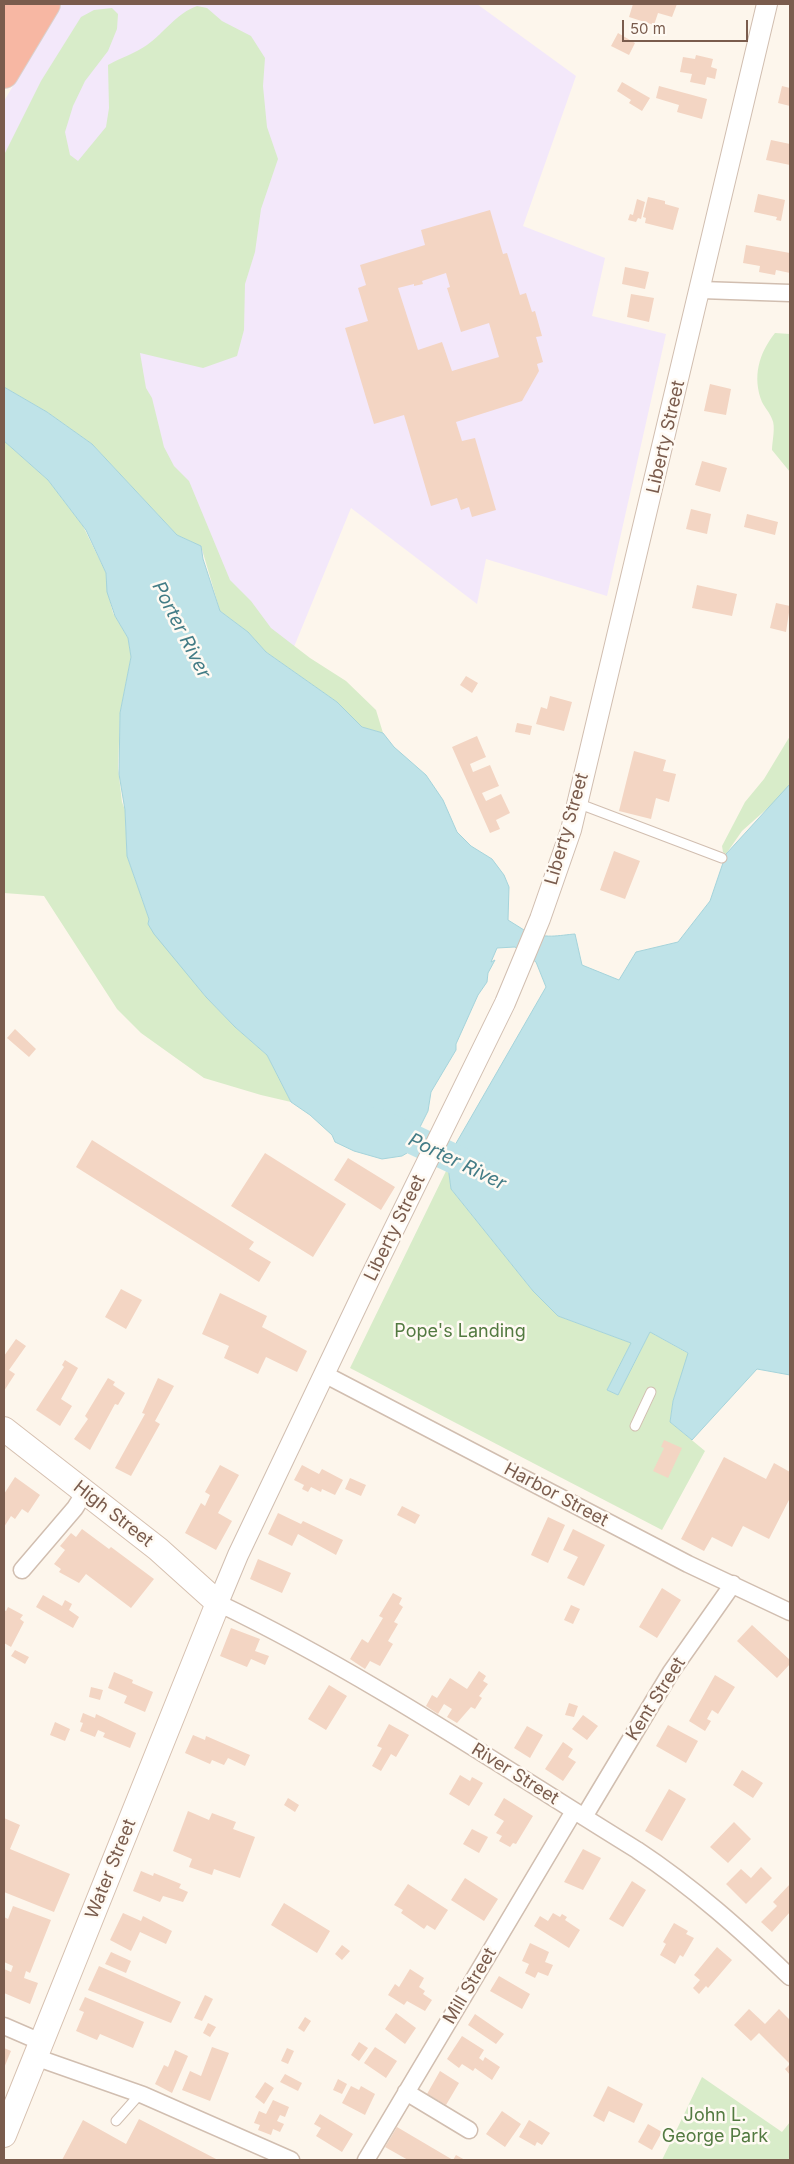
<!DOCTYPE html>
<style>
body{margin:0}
#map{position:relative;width:794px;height:2164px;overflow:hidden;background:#fdf6ec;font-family:Inter,sans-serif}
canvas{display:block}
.frame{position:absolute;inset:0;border:5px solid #7a5c4d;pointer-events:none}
.scale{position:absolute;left:622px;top:20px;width:126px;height:22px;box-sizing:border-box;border:2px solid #7a5c4d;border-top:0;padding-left:6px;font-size:15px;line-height:18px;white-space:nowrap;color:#7a5c4d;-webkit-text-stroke:4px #fffaf3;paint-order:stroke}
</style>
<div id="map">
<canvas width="794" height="2164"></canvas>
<div class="frame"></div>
<div class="scale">50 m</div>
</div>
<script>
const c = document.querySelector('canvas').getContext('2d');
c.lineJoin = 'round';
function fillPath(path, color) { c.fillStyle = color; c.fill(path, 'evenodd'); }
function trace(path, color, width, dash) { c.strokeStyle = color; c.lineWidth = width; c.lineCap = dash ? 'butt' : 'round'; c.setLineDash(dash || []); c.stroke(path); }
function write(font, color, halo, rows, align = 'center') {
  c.font = font + ' Inter,sans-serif'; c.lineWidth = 5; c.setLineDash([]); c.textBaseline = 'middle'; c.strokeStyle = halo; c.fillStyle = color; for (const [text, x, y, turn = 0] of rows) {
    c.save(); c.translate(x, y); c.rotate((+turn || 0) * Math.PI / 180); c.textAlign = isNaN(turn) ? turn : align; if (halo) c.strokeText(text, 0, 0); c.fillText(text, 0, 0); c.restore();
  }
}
const education = new Path2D(`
 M62 4H477L576 76 523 226 605 258 592 316 666 334 607 596 486 559 477 604 351 508 289 659 4 311V101Z`);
const green = new Path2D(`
 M197 6 207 8 222 21 251 36 265 58 263 86 267 127 278 159 261 209 255 252 245 284 244 330 237 356 203 368 140 353 146 388 152 398 164 447 174 466 189 481 230 580 251 601 271 628 310 658 346 681 376 710 383 733 362 727 337 702 266 652 248 632 220 611 201 546 177 535 92 444 47 412 4 387V155L41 81 81 17 94 10 112 8 118 14 117 29 108 51 85 81 73 106 65 132 70 155 78 161 106 127 109 108 108 65C120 58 136 53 147 45 165 32 177 13 197 6Z
 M775 333 790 334V472L772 450C772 442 776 426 772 419 770 413 765 408 762 402 752 377 759 353 775 333Z
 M4 441 48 480 83 526 106 573 109 598 113 613 128 638 131 657 120 713 118 768 122 802 125 810 127 856 149 919 148 924 206 997 235 1027 267 1055 291 1102 261 1095 204 1078 141 1033 117 1009 44 896 4 893Z
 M790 736 789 789 742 831 726 854 723 852 722 846 745 802 764 779Z
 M448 1167 451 1189 533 1291 558 1316 631 1343 607 1390 618 1395 650 1332 689 1354 673 1401 670 1422 705 1451 662 1530 350 1368Z
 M702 2077 782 2132 790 2122V2160H662Z`);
const water = new Path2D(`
 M4 387 47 412 92 444 177 535 201 546 203 559 220 611 248 632 266 652 337 702 362 727 383 733 394 747 426 775 443 800 457 832 471 846 492 859 504 875 509 887 508 920 524 930H530C542 940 560 935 575 934L582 965 619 980 636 952 678 942 710 901 726 854 790 784V1375L757 1369 692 1440 670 1422 673 1401 688 1353 650 1332 618 1395 607 1390 631 1343 558 1316 533 1291 451 1189 447 1159 546 987 536 962 515 947 497 948 491 962 495 960 488 973 487 982 478 995 456 1044V1050L431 1092 428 1111 407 1153 402 1156 382 1159 354 1151 335 1142 332 1135 310 1115 291 1102 267 1055 235 1027 206 997 154 934 148 924 149 919 127 856 125 810 119 774 120 713 131 657 128 638 115 616 107 592 106 573 86 530 48 480 4 441Z`);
const river = new Path2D(`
 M376 1122 486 1174`);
const building = new Path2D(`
 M633 4H677L672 17 658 13 654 25 629 17Z
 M618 33 635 43 629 55 611 46Z
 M696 55 713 59 711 67 717 69 715 79 707 77 705 85 690 82 692 74 680 72 683 57 695 59Z
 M622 82 650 98 642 111 629 103 631 100 617 91Z
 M659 86 707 99 702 119 677 112 679 105 656 98Z
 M782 86 790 88V106L778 103Z
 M771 140 790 144V165L766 160Z
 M758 194 785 200 781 221 776 220 777 217 754 212Z
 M648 197 665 201V204L679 208 673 230 645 223 646 218 643 217Z
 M637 199 645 202 641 219 638 218 636 222 628 220 630 214 633 215Z
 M490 210 503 254 507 253 520 295 526 293 532 312 535 311 542 336 536 337 543 362 537 364 539 371 522 401 456 422 462 441 475 438 496 510 472 517 469 507 461 510 457 498 431 506 404 415 374 424 345 328 368 321 358 288 366 285 360 265 425 245 421 230ZM446 273 450 287 447 288 461 332 489 323 499 357 452 371 442 342 418 350 398 288 414 284V286L423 284 422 281Z
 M746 245 790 253V273L776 270 775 275 759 272 760 266 743 263Z
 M625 267 649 272 645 289 622 284Z
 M631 294 654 298 649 322 627 317Z
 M710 384 731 389 726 415 704 411Z
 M702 461 727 468 720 492 695 485Z
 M691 509 711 514 707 534 686 529Z
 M747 514 778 522 775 535 744 527Z
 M697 585 737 594 732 616 692 608Z
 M776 603 790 606 786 632 770 628Z
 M466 676 478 683 472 693 460 685Z
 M550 696 572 702 564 731 536 724 541 707 547 709Z
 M517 723 532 726 530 735 515 732Z
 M477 736 486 757 470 764 473 772 490 765 499 786 482 793 486 801 501 794 510 813 496 820 500 829 490 833 452 747Z
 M634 751 666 760 663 771 676 774 669 802 656 798 651 819 619 811Z
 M614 851 640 861 625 899 600 890Z
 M15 1029 36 1049 29 1057 7 1038Z
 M92 1140 254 1242 249 1249 271 1262 259 1282 76 1167Z
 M265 1153 346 1204 313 1257 231 1206Z
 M348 1158 395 1187 381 1210 334 1180Z
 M121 1289 142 1300 126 1329 105 1317Z
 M220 1293 267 1316 262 1327 307 1351 297 1372 266 1357 258 1374 224 1358 229 1346 202 1334Z
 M16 1339 26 1346 9 1370 15 1374 4 1391V1356Z
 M65 1360 78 1368 61 1399 72 1406 60 1426 36 1410 64 1367 62 1365Z
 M108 1378 115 1382 113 1385 125 1393 118 1405 115 1404 90 1450 74 1439 88 1419 85 1416Z
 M158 1378 174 1386 155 1421 160 1424 131 1476 115 1468 145 1414 142 1413Z
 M664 1440 682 1448 668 1478 653 1471 664 1448 661 1447Z
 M724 1457 766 1479 774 1463 790 1472V1498L769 1539 743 1526 732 1547 712 1537 704 1551 681 1539Z
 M220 1465 239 1475 218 1513 232 1521 216 1550 185 1533 201 1503 205 1506 210 1495 205 1492Z
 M302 1465 319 1474 322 1469 343 1480 335 1495 322 1489 321 1492 311 1487 308 1492 302 1489 304 1485 294 1480Z
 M15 1477 40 1495 28 1513 22 1509 15 1519 11 1516 4 1527V1494Z
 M350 1478 366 1485 361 1496 345 1489Z
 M402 1506 420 1515 415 1524 397 1515Z
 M278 1513 301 1524 303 1521 343 1540 336 1555 298 1534 292 1546 268 1534Z
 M548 1517 565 1525 548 1563 531 1555Z
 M82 1529 109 1549 111 1547 154 1579 131 1608 86 1574 79 1583 59 1572 61 1569 54 1564 65 1550 60 1546 71 1533 76 1537Z
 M573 1529 605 1545 584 1586 567 1578 578 1557 563 1550Z
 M258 1559 291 1573 282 1593 250 1579Z
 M662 1588 681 1600 657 1638 639 1627Z
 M393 1593 402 1598 399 1604 403 1607 394 1622 398 1624 388 1641 393 1644 380 1666 370 1661 365 1669 350 1659 362 1639 368 1643 383 1618 379 1616Z
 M43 1595 62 1606 65 1600 72 1604 69 1610 79 1617 73 1628 36 1607Z
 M571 1605 580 1609 573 1624 564 1620Z
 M8 1607 23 1615 20 1619 24 1622 11 1647 4 1643V1610L6 1611Z
 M752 1625 790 1660V1664L777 1678 737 1641Z
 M231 1628 260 1639 255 1651 269 1656 265 1665 251 1659 247 1667 220 1656Z
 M15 1650 29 1657 25 1664 11 1656Z
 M479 1671 486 1676 483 1681 488 1684 479 1696 482 1698 475 1709 471 1707 457 1723 447 1717 452 1709 444 1704 438 1714 426 1706 432 1695 437 1698 450 1678 467 1689Z
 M114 1672 133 1680 132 1683 153 1692 145 1712 124 1703 127 1696 108 1688Z
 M715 1675 735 1687 718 1714 712 1710 707 1719 711 1721 705 1731 689 1721Z
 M329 1685 347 1696 326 1730 308 1719Z
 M91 1687 103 1690 100 1700 89 1697Z
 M569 1703 578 1706 574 1717 565 1715Z
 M83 1713 95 1718 96 1714 136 1733 130 1748 103 1737 105 1733 98 1730 95 1737 80 1731 83 1723 80 1722Z
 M583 1715 598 1726 587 1740 572 1729Z
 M55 1722 70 1729 65 1741 50 1735Z
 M389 1724 409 1735 396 1757 391 1754 381 1771 372 1766 382 1748 377 1746Z
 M668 1725 698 1741 686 1763 656 1746Z
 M527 1726 543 1735 530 1758 514 1748Z
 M193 1735 205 1740 206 1736 250 1755 245 1766 228 1758 224 1765 212 1760 210 1764 185 1753Z
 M563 1742 573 1749 568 1757 576 1762 563 1781 545 1769Z
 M742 1770 763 1783 753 1798 733 1785Z
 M460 1775 470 1781 472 1777 483 1783 469 1806 449 1794Z
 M669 1789 686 1799 662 1841 645 1831Z
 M288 1798 299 1805 295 1812 284 1805Z
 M504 1798 533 1816 516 1844 513 1843 510 1847 499 1841 502 1836 496 1833 504 1821 494 1815Z
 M188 1811 209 1820 212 1813 236 1822 233 1829 255 1837 240 1878 214 1869 212 1875 189 1867 192 1859 173 1851Z
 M4 1818 20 1825 10 1849 70 1874 54 1912 4 1892Z
 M734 1822 751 1839 728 1863 710 1847Z
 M472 1829 488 1837 479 1853 463 1844Z
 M583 1849 601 1858 583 1890 564 1882Z
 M761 1867 772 1878 746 1904 726 1884 741 1869 751 1878Z
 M141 1871 153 1876 154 1873 181 1884 179 1888 188 1892 183 1902 163 1896 160 1902 133 1891Z
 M465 1878 498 1899 484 1921 451 1900Z
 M632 1881 646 1890 623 1927 609 1919Z
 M408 1884 448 1910 435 1930 427 1925 424 1929 401 1913 403 1910 394 1905Z
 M790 1884V1912L772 1932 761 1922 777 1906 773 1902Z
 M284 1903 330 1931 317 1953 271 1925Z
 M13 1906 51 1920 30 1973 26 1971 24 1978 38 1983 30 2004 4 1993V1969L11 1972 13 1966 4 1962V1917L8 1919Z
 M123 1913 141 1921 143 1916 172 1931 166 1944 140 1932 131 1951 110 1940Z
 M553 1913 560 1917 562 1914 567 1917 565 1920 580 1930 569 1948 534 1926 540 1916 548 1921Z
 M674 1923 688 1931 686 1934 694 1938 683 1957 680 1955 675 1964 660 1955 666 1944 663 1942Z
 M530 1943 549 1952 545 1962 553 1965 548 1976 538 1972 535 1978 525 1973 529 1964 522 1961Z
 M342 1945 350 1951 342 1960 335 1954Z
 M717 1947 732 1960 708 1988 706 1986 699 1994 693 1988 700 1980 694 1975Z
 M111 1952 131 1961 126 1973 105 1964Z
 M99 1966 181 2002 171 2023 88 1990Z
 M410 1969 424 1978 419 1987 425 1991 423 1994 432 2000 425 2011 407 2001 404 2005 388 1995 395 1984 399 1987Z
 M499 1976 530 1994 522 2009 490 1991Z
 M205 1995 213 1999 202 2021 194 2018Z
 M85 1997 144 2022 133 2048 100 2034 97 2040 76 2031 84 2012 79 2010Z
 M749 2009 765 2024 779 2009 790 2020V2064L759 2033 751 2041 734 2025Z
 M396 2013 416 2028 405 2044 385 2029Z
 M475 2014 504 2034 496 2044 468 2025Z
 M305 2017 311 2021 304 2032 298 2028Z
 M208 2023 216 2027 210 2037 203 2033Z
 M462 2036 484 2050 479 2058 483 2061 485 2057 500 2067 492 2080 475 2068 473 2071 462 2064 459 2068 447 2059Z
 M359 2042 368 2048 359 2061 351 2055Z
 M212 2047 229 2053 210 2101 182 2090 190 2071 201 2076Z
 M375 2047 397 2061 386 2078 364 2063Z
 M4 2048 11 2051 4 2068Z
 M287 2048 294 2051 288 2064 281 2061Z
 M175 2050 188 2056 172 2093 155 2084 164 2065 168 2067Z
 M790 2064V2075L785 2069Z
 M440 2071 459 2083 446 2105 427 2094Z
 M285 2074 302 2083 298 2091 280 2082Z
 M338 2079 347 2084 342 2094 333 2090Z
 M265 2082 274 2088 264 2104 255 2097Z
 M351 2086 359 2090 361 2086 375 2094 365 2115 342 2103Z
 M608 2086 643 2104 634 2123 609 2111 604 2122 593 2116Z
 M273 2100 289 2107 285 2117 280 2115 277 2121 284 2124 280 2132 273 2129 271 2135 258 2130 260 2125 254 2123 259 2111 266 2114Z
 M502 2111 521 2124 505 2147 486 2134Z
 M320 2114 353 2134 342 2152 316 2136 321 2128 314 2124Z
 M139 2119 218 2160H62L83 2120 126 2144Z
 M529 2120 550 2133 542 2145 537 2142 535 2146 519 2137Z
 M648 2124 662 2132 652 2150 638 2142Z
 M397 2127 453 2160H408L385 2147Z
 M456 2155 465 2160H453Z`);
const service = new Path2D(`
 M577 803 722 858
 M635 1426 651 1392
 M116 2121 140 2094`);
const minor = new Path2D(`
 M701 290 790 293
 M324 1374 688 1564 790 1612
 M22 1570 75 1508 85 1492
 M218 1603C364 1673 499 1765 637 1850 693 1887 742 1931 790 1977
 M584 1817 671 1672 733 1584
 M4 2026 41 2042
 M35 2057 143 2095 291 2160
 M406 2092 469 2130
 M366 2160 574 1811`);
const tertiary = new Path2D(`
 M218 1603 238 1555 370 1278 505 1003 540 919 571 830 767 4`);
const secondary = new Path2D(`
 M4 1429 158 1549 218 1603 4 2135`);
const motorway = new Path2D(`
 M4 33 21 4
 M4 74 46 4`);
const streetNames = [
 ["Liberty Street",666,437,-77],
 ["Liberty Street",567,829,-74],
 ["Liberty Street",395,1228,-64],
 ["Harbor Street",556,1495,28],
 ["High Street",113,1514,38],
 ["Kent Street",656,1699,-58],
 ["River Street",515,1774,32],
 ["Water Street",111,1869,-68],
 ["Mill Street",470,1986,-59]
];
const parkNames = [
 ["Pope's Landing",460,1332],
 ["John L.",715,2116],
 ["George Park",715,2137]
];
const waterNames = [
 ["Porter River",181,630,63],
 ["Porter River",457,1162,26]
];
fillPath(education, '#f3e8fa');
fillPath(green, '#d8ecc9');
fillPath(water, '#bfe3e8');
trace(water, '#a5d3da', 1);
trace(river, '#bfe3e8', 30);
fillPath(building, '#f3d5c3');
trace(service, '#d1beb0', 11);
trace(minor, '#d1beb0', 19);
trace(tertiary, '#d1beb0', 22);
trace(secondary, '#d6c0b0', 26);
trace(motorway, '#dad1cd', 30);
trace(service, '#fff', 9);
trace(minor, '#fff', 16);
trace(tertiary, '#fff', 20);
trace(secondary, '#fff', 24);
trace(motorway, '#f7b7a3', 28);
write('18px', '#7a5c4d', '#fffaf3', streetNames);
write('18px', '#537a41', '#fffaf3', parkNames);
write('italic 19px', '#437c86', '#fffaf3', waterNames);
</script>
